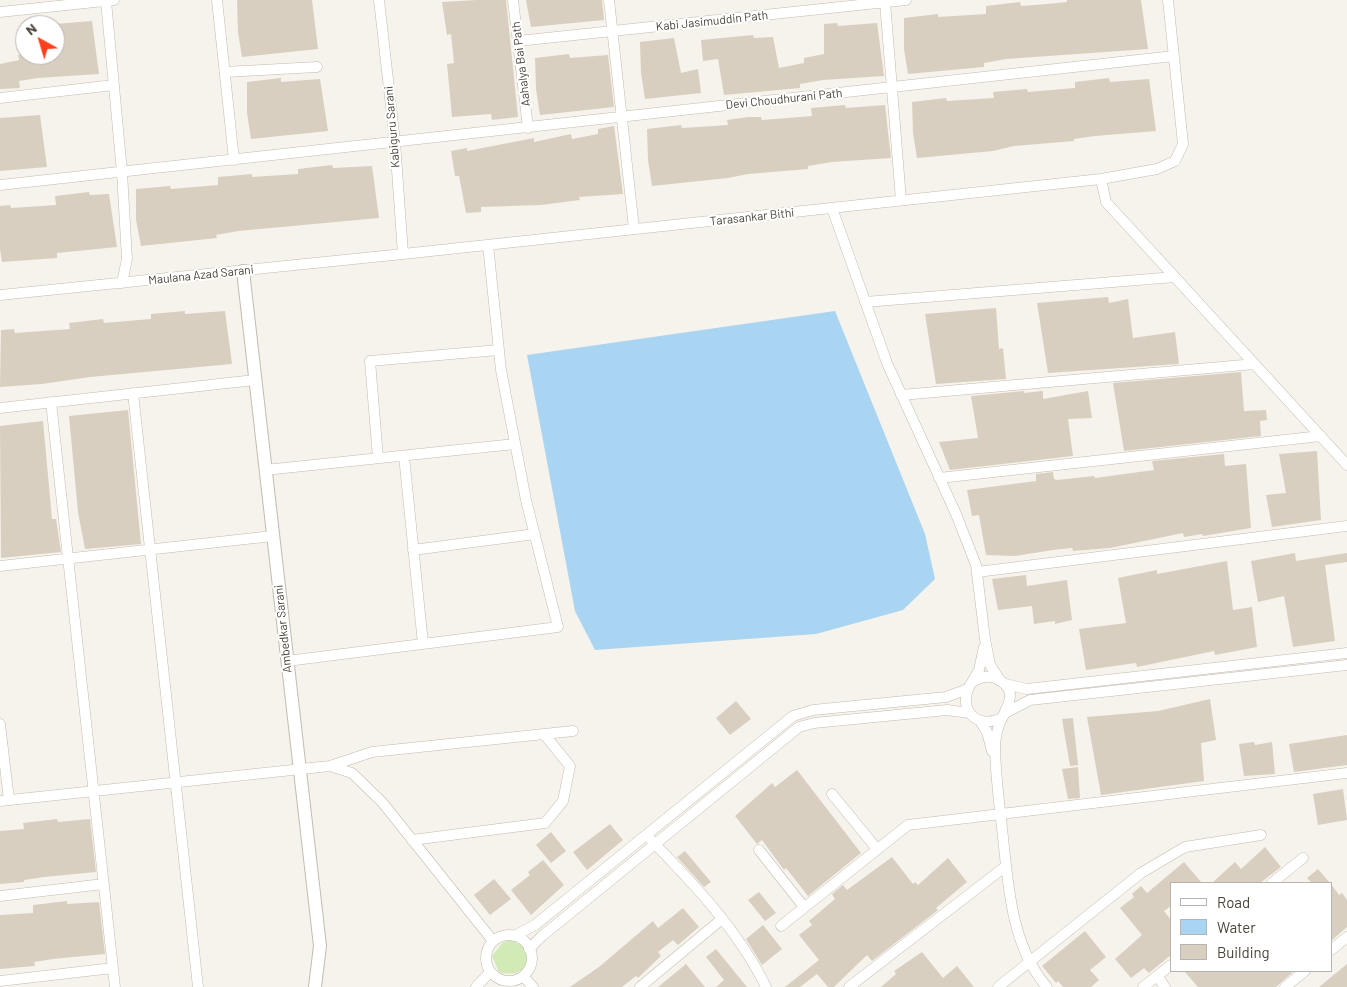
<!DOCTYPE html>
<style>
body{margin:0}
#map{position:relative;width:1347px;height:987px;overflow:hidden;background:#f6f3ec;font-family:Barlow,sans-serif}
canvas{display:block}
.legend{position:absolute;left:1170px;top:882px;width:162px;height:90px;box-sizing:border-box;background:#fff;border:1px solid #b7b4b0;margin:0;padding:6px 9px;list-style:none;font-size:15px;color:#4b4439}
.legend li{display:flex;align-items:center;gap:10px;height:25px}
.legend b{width:25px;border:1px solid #b7b4b0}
.north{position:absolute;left:15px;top:15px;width:50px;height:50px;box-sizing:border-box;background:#fff;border:1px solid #b7b4b0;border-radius:50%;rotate:321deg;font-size:14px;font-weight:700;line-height:20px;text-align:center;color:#4b4439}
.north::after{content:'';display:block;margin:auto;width:18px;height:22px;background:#fc3f1d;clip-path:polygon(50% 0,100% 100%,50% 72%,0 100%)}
</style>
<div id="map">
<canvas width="1347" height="987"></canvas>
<ul class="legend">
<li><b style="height:6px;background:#fff"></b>Road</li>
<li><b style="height:14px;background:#a9d4f2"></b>Water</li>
<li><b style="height:14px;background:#d8cfc1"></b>Building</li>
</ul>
<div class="north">N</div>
</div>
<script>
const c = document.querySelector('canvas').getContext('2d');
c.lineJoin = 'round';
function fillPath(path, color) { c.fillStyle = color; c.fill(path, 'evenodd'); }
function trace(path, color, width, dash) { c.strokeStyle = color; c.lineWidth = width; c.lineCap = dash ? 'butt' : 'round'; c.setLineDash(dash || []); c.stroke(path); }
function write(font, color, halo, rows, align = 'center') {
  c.font = font + ' Barlow,sans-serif'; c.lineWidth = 4; c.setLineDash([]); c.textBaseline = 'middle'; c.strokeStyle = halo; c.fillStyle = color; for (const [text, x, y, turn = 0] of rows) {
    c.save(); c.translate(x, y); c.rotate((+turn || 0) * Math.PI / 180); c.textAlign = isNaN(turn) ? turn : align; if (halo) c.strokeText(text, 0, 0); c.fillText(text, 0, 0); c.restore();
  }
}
const green = new Path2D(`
 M509 940C541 948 530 981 499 972L492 956 502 943Z`);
const water = new Path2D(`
 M835 311 925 534 935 579 903 610 816 634 595 650 575 611 527 355Z`);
const building = new Path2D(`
 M237 0H312L318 49 242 57 238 32Z
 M477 0H506L518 117 492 120 491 114 452 117 447 64 454 63 451 34 447 35 442 2Z
 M526 0H602L604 20 531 27Z
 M1067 0H1141L1148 49 1006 59 984 63V67L908 74 904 49V18L938 14V17L986 14V6L1020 2 1021 6 1047 4 1067 2Z
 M92 21 99 74 38 78 19 81 20 88 0 89V64L19 60 18 55H55V24Z
 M837 23 838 26 877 23 884 76 823 80 800 84V88L724 95 718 59 703 61 701 40 753 35 754 38 773 37 779 68 804 63V58L824 54V24Z
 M674 38 681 73 698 69 701 93 645 99 641 73 640 42Z
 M569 54 570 58 608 55 614 107 540 115 536 89 535 58Z
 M281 78V82L320 79 328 131 251 139 247 113V82Z
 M1109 78 1110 82 1149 79 1156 131 1095 136 1074 139V141L1014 146 993 151 917 158 913 133 912 102 946 98 947 101 994 98 993 92 1027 89 1028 92 1075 88V82Z
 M845 105 846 108 885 105 891 158 832 162 808 166V169L748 174 728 178 652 186 648 160 647 129 681 125 682 128 728 125 727 120 748 117H761L762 120 812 116 811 108Z
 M40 115 47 167 0 171V118Z
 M614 126 623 194 579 197 580 200 541 205 481 207V212L466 213 459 176H455L451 151 467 148V151L534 138V142L571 134 572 139 598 134V129Z
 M332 165 333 168 372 166 379 218 238 231 216 235 217 238 141 246 136 220V189L170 186 171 189 218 185V177L252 174V177L298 174V169Z
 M89 192 90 195 109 194 117 247 57 253V258L2 262 0 249V206L10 205 11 208 56 205 55 196Z
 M1108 297 1109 303 1128 299 1133 338 1175 332 1179 364 1048 373 1037 303Z
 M996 308 999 349 1003 348 1006 379 936 384 925 314Z
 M185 311V314L225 311 232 364 90 377 42 384 0 387 1 330 14 329 15 333 70 329 69 323 103 319 104 323 151 319V314Z
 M1241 372 1244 411 1266 410 1267 420 1260 421 1261 436 1124 451 1113 383Z
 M1024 391V393L1043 391V399L1088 391 1092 418 1068 419 1073 456 950 470 939 442 978 438 971 396Z
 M128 410 141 544 85 549 78 512 69 416Z
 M43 421 52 519H56L61 552 1 558 0 426Z
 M1317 451 1321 520 1272 527 1266 495 1286 493 1279 454Z
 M1224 454 1225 466 1246 464 1251 528 1203 536 1202 534 1184 537 1183 533 1110 548 1073 551 1072 548 1053 550 1015 556 986 555 979 515 972 516 967 490 1036 481V474L1053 472 1054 479 1057 480 1094 476 1095 478 1154 470 1152 461Z
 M1295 553 1296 561 1347 553V562L1325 565 1335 641 1293 647 1284 596 1258 602 1251 561Z
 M1227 561 1233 610 1252 607 1257 647 1215 655 1214 651 1137 667 1136 663 1086 670 1079 629 1126 623 1118 578 1157 570V574Z
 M1026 575 1027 586 1067 580 1072 620 1055 624V621L1034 624 1032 606 998 610 992 579Z
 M1210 699 1216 740 1201 743 1204 781 1101 795 1087 717 1158 711Z
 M736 701 751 719 730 735 716 718Z
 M1073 718 1078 765 1070 766 1062 719Z
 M1347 735V765L1294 772 1289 744Z
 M1254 742 1255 745 1272 742 1275 774 1244 776 1239 744Z
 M1078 767 1080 798 1068 799 1062 769Z
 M797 770 861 853 808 896 786 868 784 870 762 840 757 844 735 816 772 783 775 787Z
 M1343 789 1347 820 1318 825 1313 794Z
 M57 819 58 822 90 819 96 872 44 877 24 880V882L0 884V831L24 829 23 823Z
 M610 824 623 840 587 870 573 852Z
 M551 832 566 851 551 863 536 845Z
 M1265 847 1281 867 1260 883H1212L1235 862 1241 869Z
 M685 851 711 882 704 887 677 857Z
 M892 857 913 884 915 882 918 885 948 858 967 882 936 908 938 910 872 961 867 955 834 987H828L817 974 800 987H785L819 960 799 935 812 925 809 921 835 899 832 894 843 885 847 890Z
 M543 860 564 885 531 915 511 890 530 875 528 872Z
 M1184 862 1202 883H1171V906L1164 911 1171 920V955L1149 973 1144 968 1131 978 1115 959 1142 935 1120 908 1134 897 1132 894 1141 886 1147 893Z
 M1318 869 1330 883H1312L1307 878Z
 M494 879 511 899 490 915 474 895Z
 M1331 884 1339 895 1342 893 1347 900V927L1331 941Z
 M759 892 776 913 765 921 748 900Z
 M67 901V904L99 902 105 954 53 959 34 962 35 966 0 969V915L33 913V905Z
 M683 908 699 927 678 945 673 940 658 952 661 956 638 978 636 976 622 987H570L599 967 653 921 658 928Z
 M763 925 782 949 762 965 746 939Z
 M1085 931 1106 957 1090 970 1099 980 1091 987H1063L1058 981 1056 983 1042 966Z
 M716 949 747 987H716L724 980 706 957Z
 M922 952 943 978 957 966 974 987H881L896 974 894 971Z
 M686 964 705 987H658L680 969Z
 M1347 964V987H1319Z
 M1184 971H1294L1276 987H1198Z`);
const minor = new Path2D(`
 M217 0 234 160
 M379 0 395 142 403 254
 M513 0 528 128
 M609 0 634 229
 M106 1 122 172 127 259 122 283
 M885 2 901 200
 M0 12 114 0
 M518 41 906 0
 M225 72 317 67
 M0 98 114 85
 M1101 179 1106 202 1347 465
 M0 185 1174 56
 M832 208 887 363 956 514 976 565 985 639 990 665 1000 680
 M0 295 403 254 1101 179 1157 169 1175 161 1183 144 1168 0
 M865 302 1175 277
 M133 393 198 987
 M901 395 1255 364
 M51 402 115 987
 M0 408 255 380
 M404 456 423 644
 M378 458 370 361 499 350
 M265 470 515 444
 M939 478 1321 436
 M413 550 535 534
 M0 566 273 536
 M977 572 1347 526
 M287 661 558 627 526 500 501 370 488 245
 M972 682 979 670 984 647
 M1005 684 1027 689 1347 653
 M1007 712 1030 700 1347 665
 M1003 717C976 732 955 707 972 682 980 678 988 674 997 679 1018 689 1009 704 1002 718 998 726 996 735 995 744 995 772 999 800 1002 828 1008 881 1010 945 1047 987
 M980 721 987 732 992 751
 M0 724 9 800
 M330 766 372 752 573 731
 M832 794 877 849
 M0 801 330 766 352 773 382 802 493 941
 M650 839C693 883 739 931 766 987
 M412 840 545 823 563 801 570 766 544 734
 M759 850 804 907
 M1272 883 1303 858
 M0 896 104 884
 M781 926 908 825 1347 773
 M486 958a23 23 0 1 1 46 0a23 23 0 1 1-46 0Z
 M514 936 535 925 793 716 813 710 946 697 968 689
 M529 949 542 936 799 727 814 723 947 710 969 713
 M1331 950 1347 937
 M523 976 533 987
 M1157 976 1165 987
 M0 981 113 968
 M476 987 490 972
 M640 987 722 919
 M849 987 1006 866
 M998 987 1141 873 1185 847 1261 835
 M1143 987 1171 965
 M1285 987 1305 971`);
const tertiary = new Path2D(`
 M243 271 320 946 315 987`);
const streetNames = [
 ["Kabi Jasimuddin Path",712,21,-6],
 ["Aahalya Bai Path",521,64,-97],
 ["Devi Choudhurani Path",784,99,-6],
 ["Kabiguru Sarani",392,127,-95],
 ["Tarasankar Bithi",752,217,-6],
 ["Maulana Azad Sarani",201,275,-6],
 ["Ambedkar Sarani",283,629,-96]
];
fillPath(green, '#d2eab5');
fillPath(water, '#a9d4f2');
fillPath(building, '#d8cfc1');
trace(minor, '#c2bbae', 11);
trace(tertiary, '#c2bbae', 14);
trace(minor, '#fff', 10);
trace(tertiary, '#fff', 12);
write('12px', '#4b4439', '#fff', streetNames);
</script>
